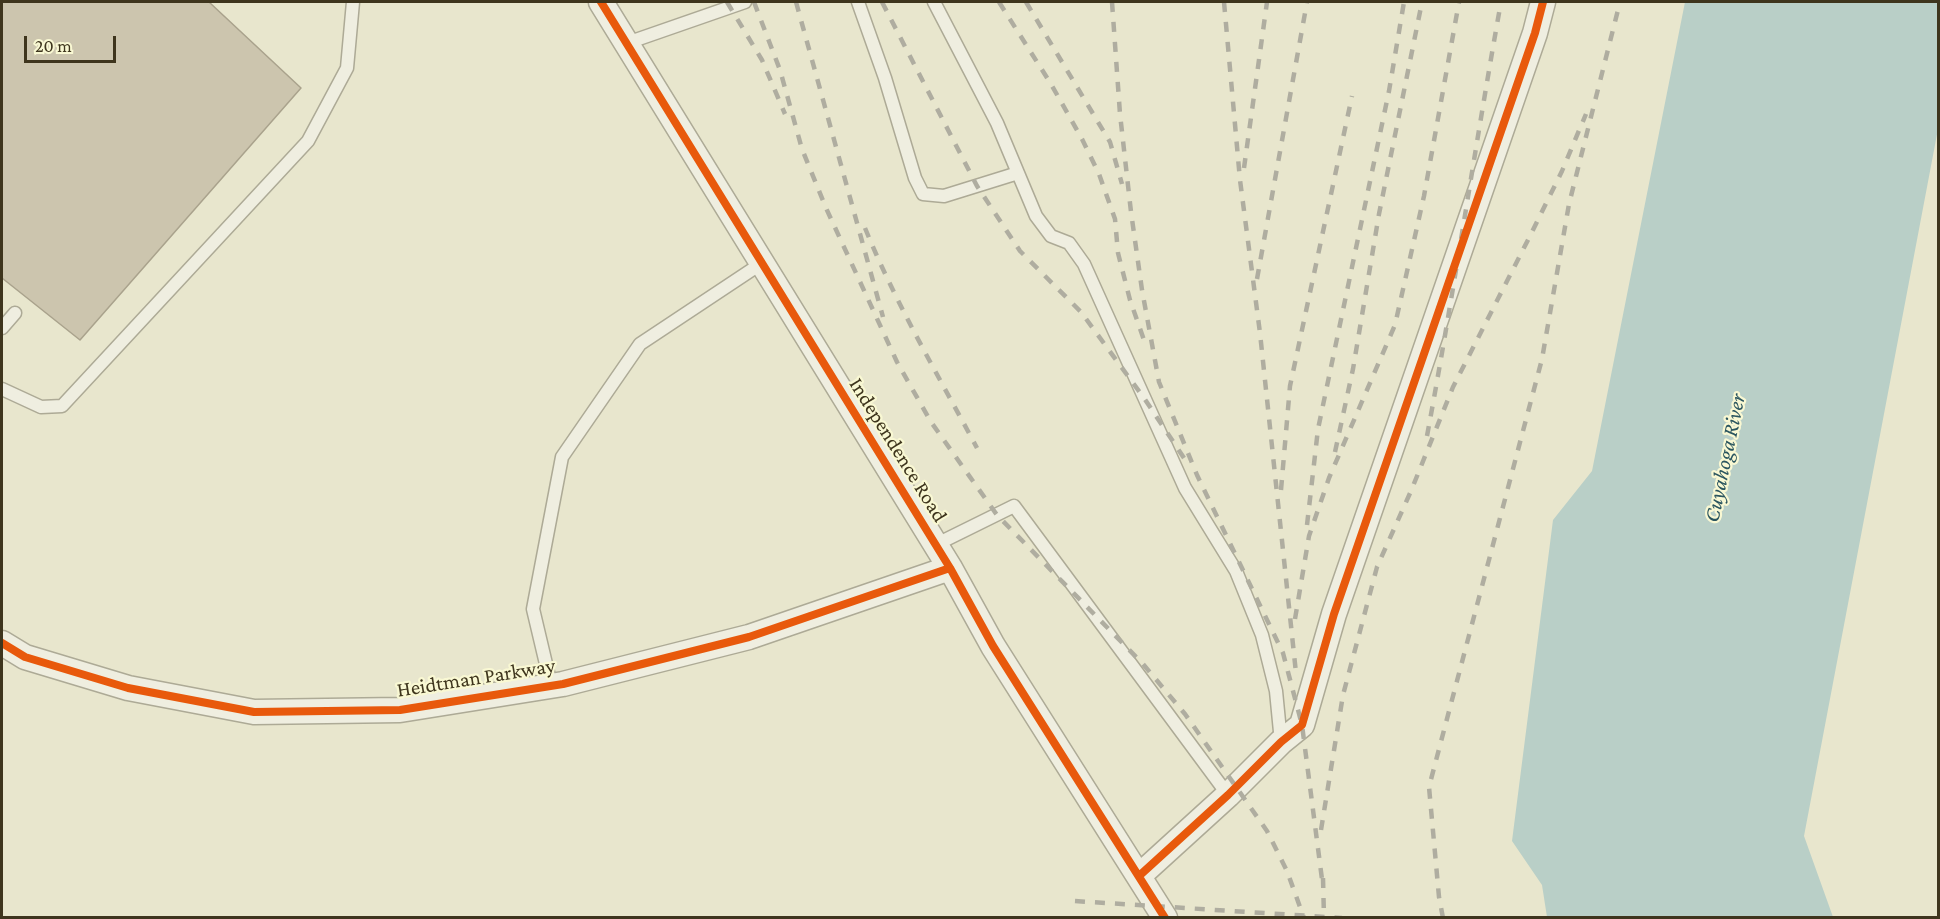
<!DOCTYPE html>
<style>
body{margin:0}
#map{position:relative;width:1940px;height:919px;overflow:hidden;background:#e8e6cd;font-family:"Crimson Pro",serif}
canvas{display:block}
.frame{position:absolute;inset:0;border:3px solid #3e351d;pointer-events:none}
.scale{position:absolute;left:24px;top:36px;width:92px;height:27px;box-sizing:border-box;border:3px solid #3e351d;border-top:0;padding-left:8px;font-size:18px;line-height:21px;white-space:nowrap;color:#3e351d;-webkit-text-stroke:4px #f9f8d3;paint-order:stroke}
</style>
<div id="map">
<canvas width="1940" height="919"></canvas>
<div class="frame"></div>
<div class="scale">20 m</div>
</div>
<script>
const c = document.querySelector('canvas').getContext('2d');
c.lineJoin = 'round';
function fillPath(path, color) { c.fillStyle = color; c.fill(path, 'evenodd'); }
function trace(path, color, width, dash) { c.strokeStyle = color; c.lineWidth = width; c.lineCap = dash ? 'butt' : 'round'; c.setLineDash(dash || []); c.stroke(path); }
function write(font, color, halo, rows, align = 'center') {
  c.font = font + ' "Crimson Pro",serif'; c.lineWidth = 4.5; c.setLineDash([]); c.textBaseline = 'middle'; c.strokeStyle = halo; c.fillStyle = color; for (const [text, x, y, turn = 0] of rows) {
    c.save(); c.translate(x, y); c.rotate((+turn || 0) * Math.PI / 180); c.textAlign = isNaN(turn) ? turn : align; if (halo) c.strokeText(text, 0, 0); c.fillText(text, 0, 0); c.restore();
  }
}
const water = new Path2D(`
 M1685 2H1938V129L1804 836 1833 917H1547L1542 885 1512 841 1553 520 1592 471Z`);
const building = new Path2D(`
 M2 2H209L301 88 80 340 2 278Z`);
const service = new Path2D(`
 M858 2 885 78 915 178 923 194 944 196 1018 173
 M934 2 997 123 1036 216 1051 236 1069 243 1084 264 1185 488 1236 571 1262 635 1276 691 1281 742
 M627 43 745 2
 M2 328 15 313
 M2 389 41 407 62 406 308 141 347 68 353 2
 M935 545 1014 506 1228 795
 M551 685 533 609 562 457 640 344 762 263`);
const minor = new Path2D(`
 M601 2 950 568 993 646 1165 918
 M2 643 25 657 128 688 254 712 400 710 563 684 749 637 950 568
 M1139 876 1228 795 1281 742 1302 725 1334 614 1535 33 1543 2`);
const rail = new Path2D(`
 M727 2 762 60 785 114
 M754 2 780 70 802 149 826 208 897 362 931 422 997 515 1143 664 1185 714 1267 831 1287 871 1304 918
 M796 2 883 317
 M882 2 977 186 1020 251 1081 312 1144 398 1184 458
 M999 2 1051 84 1082 139 1099 174 1115 219 1118 253 1130 300 1144 340
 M1026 2 1110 142 1122 184
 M1112 2 1120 114 1131 212 1142 290 1159 382 1197 475 1283 653 1302 725 1323 887
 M1224 2 1240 180 1260 333 1296 673
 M1244 168 1267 2
 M865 228C896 304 938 375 977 448
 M1257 279 1307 2
 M1427 436C1454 292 1475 146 1501 2
 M1335 452 1353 369 1379 214 1422 2
 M1281 490 1290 386 1352 96
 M1307 525 1318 429 1389 91 1404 2
 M1295 619 1309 536 1329 478 1395 325 1424 196 1459 2
 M1321 830 1343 695 1377 567 1411 491 1453 387 1531 234 1562 171 1586 114
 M1323 878 1324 918
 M1075 901 1342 918
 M1443 918 1439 897 1429 787 1542 359 1569 204 1620 2`);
const cycleway = new Path2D(`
 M601 2 950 568 993 646 1165 918
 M2 643 25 657 128 688 254 712 400 710 563 684 749 637 950 568
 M1139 876 1228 795 1281 742 1302 725 1334 614 1535 33 1543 2`);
const streetNames = [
 ["Independence Road",898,450,58],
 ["Heidtman Parkway",476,678,-9]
];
const waterNames = [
 ["Cuyahoga River",1725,458,-78]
];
fillPath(water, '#b9cfc7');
fillPath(building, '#ccc5ae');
trace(building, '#a9a28c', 1.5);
trace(service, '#adaa96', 15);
trace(minor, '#adaa96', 27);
trace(service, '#efeee0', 12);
trace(minor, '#efeee0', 24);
trace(rail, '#afada0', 4.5, [10, 10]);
trace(cycleway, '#e8590c', 8);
write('21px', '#3e351d', '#f9f8d3', streetNames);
write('italic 22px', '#2a555f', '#f9f8d3', waterNames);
</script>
